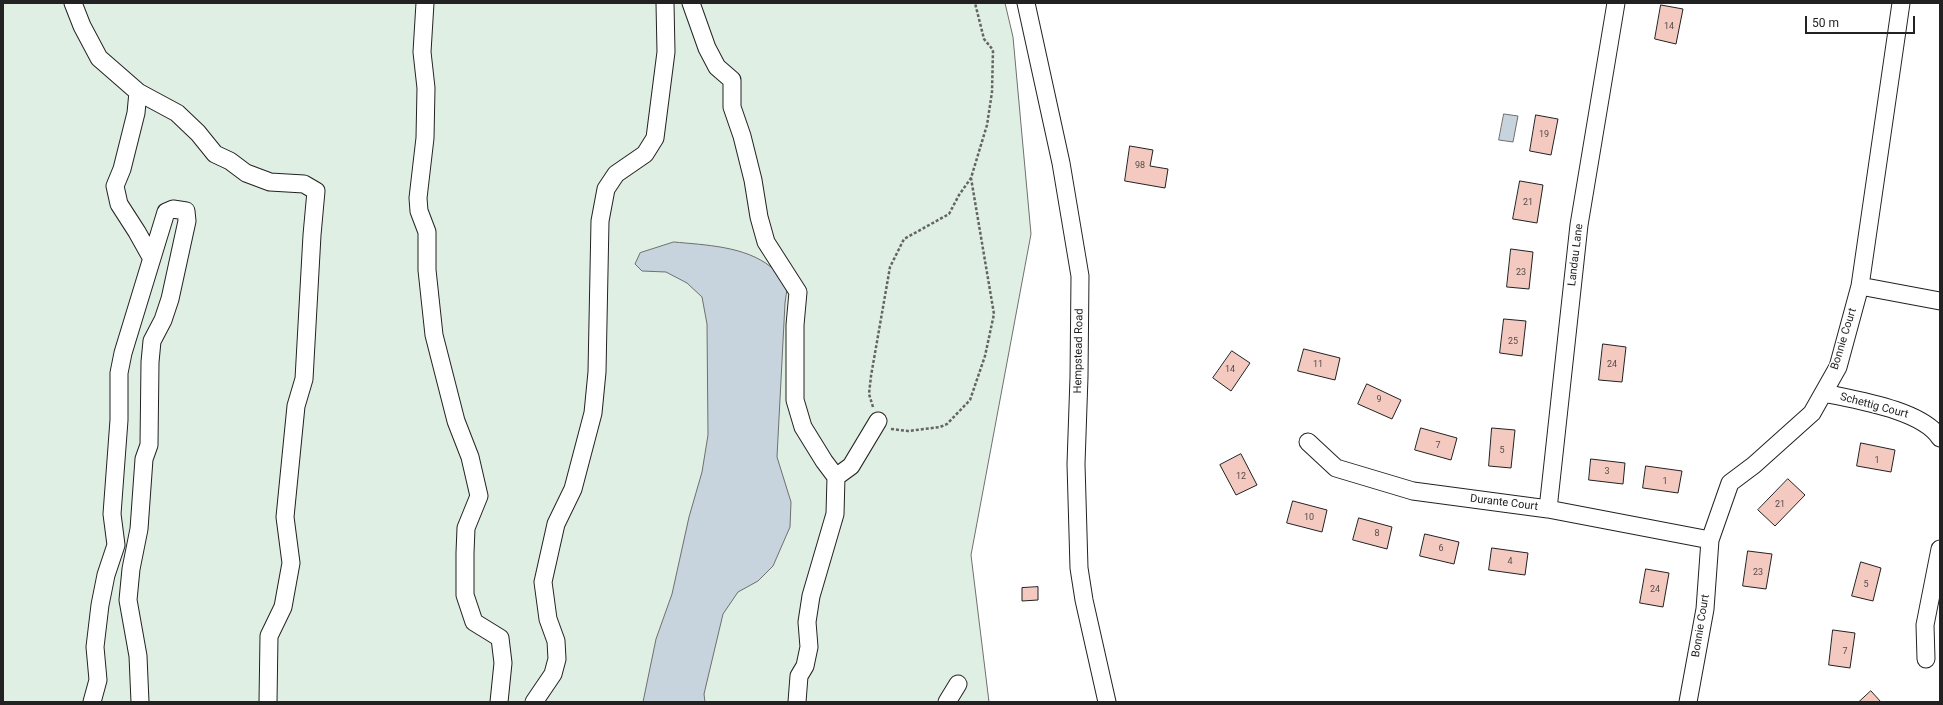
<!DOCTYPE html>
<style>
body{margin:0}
#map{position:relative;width:1943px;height:705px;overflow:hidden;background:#fff;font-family:Roboto,sans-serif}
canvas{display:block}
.frame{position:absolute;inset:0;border:4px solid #222;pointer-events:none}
.scale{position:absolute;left:1805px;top:16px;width:110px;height:18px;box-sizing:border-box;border:2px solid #222;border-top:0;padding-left:5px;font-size:12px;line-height:14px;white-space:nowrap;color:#222;-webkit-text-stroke:3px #fff;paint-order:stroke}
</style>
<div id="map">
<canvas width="1943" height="705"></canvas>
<div class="frame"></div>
<div class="scale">50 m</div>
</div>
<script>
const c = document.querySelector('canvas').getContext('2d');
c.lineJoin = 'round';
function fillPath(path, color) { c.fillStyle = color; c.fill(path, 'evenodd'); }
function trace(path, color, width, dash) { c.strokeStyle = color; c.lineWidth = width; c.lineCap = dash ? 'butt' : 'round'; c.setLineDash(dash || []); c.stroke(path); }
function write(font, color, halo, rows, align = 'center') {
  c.font = font + ' Roboto,sans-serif'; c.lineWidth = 3; c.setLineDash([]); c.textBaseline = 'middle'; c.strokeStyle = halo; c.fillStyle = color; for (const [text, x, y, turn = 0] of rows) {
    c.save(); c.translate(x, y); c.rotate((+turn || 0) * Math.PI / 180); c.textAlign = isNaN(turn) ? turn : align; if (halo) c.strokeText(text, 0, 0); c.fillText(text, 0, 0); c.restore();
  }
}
const green = new Path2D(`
 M3 3H1005L1013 37 1031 234 971 555 989 702H3Z`);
const water = new Path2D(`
 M1504 114 1518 116 1513 142 1499 140Z
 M674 242C705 245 745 246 771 267 777 272 782 282 787 289L785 303 777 457 791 502 790 527 773 566 758 581 738 592 723 614 704 694 705 702H643L656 639 672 594 689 517 702 472 708 435 707 324 702 297 687 283 666 272 642 271 635 264 640 253Z`);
const building = new Path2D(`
 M1661 5 1683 9 1676 44 1655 39Z
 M1536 115 1558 119 1551 155 1530 151Z
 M1130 146 1153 150 1150 166 1168 169 1165 188 1125 181Z
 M1520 181 1543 185 1537 223 1513 219Z
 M1511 249 1533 252 1529 289 1507 287Z
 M1504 319 1526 321 1522 356 1500 353Z
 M1603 344 1626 347 1622 382 1599 380Z
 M1304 349 1340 358 1335 380 1298 371Z
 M1232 351 1250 363 1231 391 1213 378Z
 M1367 384 1401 400 1392 419 1358 404Z
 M1421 428 1457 438 1451 460 1415 450Z
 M1492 428 1515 430 1511 468 1489 466Z
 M1861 443 1895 450 1891 472 1857 466Z
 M1241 454 1257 485 1236 495 1220 465Z
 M1591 459 1625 463 1623 484 1589 480Z
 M1646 466 1682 471 1678 493 1643 488Z
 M1788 479 1805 495 1775 526 1758 510Z
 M1293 501 1327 510 1322 532 1287 523Z
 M1359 518 1392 527 1387 549 1353 540Z
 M1425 534 1459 542 1454 564 1420 556Z
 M1492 548 1528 553 1525 575 1489 570Z
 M1748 551 1772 554 1766 589 1743 586Z
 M1861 562 1881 568 1873 601 1852 596Z
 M1646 569 1669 573 1663 607 1640 603Z
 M1038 587V600L1022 601V588Z
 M1833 630 1855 633 1850 668 1829 665Z
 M1871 691 1881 702H1859Z`);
const path = new Path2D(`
 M873 407 869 394 871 376 890 267 904 239 949 214 959 195 971 178 987 125 992 92 993 50 984 39 975 3
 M891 429 908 431 940 427 947 424 970 400 985 356 994 314 971 178`);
const minor = new Path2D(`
 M73 3 82 26 99 58 138 92 136 113 122 169 115 186 119 204 137 232 151 257
 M425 3 422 52 426 88 425 138 418 198 419 211 427 232V270L434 335 456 421 470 457 479 496 466 528 465 553V595L474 622 500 638 503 663 499 702
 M691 3 707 48 717 67 732 80V107L742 136 753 180 759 217 766 242 798 292 795 325V400L803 427 824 461 836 477 835 514 811 596 807 622 809 647 805 666 799 676 797 702
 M1026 3 1061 163 1080 276 1079 377 1076 464 1079 568 1084 600 1107 702
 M138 92 177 113 198 133 215 154 230 161 246 173 270 182 304 184 316 191 312 235 304 379 296 406 285 517 291 563 283 607 269 636 268 702
 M1860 286 1940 301
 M1824 393C1856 400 1922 410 1940 438
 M1308 442 1336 468 1413 491 1548 509 1710 540
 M836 477 851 466 878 421
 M1548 509 1579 225 1616 3
 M1926 659 1925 625 1940 549
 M92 702 98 680 95 647 100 605 106 575 116 545 112 514 119 420V373L123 353 166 212 173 209 186 211 187 221 170 299 163 320 152 341 150 362 149 445 144 459 139 529 131 569 128 600 138 656 140 702
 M534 702 553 674 557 659 556 641 548 619 543 582 556 524 573 489 593 413 597 372 600 221 606 189 616 174 645 154 655 138 666 52 665 3
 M947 702 958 684
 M1688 702 1705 609 1710 540 1730 483 1754 465 1812 413 1838 367 1860 286 1901 3`);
const numberNames = [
 ["14",1669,27],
 ["19",1544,135],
 ["98",1140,166],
 ["21",1528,203],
 ["23",1521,273],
 ["25",1513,342],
 ["11",1318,365],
 ["24",1612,365],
 ["14",1230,370],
 ["9",1379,400],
 ["7",1438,446],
 ["5",1502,451],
 ["1",1877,461],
 ["3",1607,472],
 ["12",1241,477],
 ["1",1665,482],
 ["21",1780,505],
 ["10",1309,518],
 ["8",1377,534],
 ["6",1441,549],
 ["4",1510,562],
 ["23",1758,573],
 ["5",1866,585],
 ["24",1655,590],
 ["7",1845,652]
];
const streetNames = [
 ["Landau Lane",1576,255,-83],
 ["Bonnie Court",1844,339,-73],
 ["Hempstead Road",1079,351,-89],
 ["Schettig Court",1874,406,15],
 ["Durante Court",1504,503,7],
 ["Bonnie Court",1701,626,-81]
];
fillPath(green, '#e0efe3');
trace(green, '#6f6f6f', 1);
fillPath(water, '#c7d3dd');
trace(water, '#6f6f6f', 1);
fillPath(building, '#f3c9c0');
trace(building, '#222', 1);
trace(minor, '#222', 19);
trace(path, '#646464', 2.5, [3, 2]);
trace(minor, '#fff', 17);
write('9px', '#564c4a', null, numberNames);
write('11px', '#222', '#fff', streetNames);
</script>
